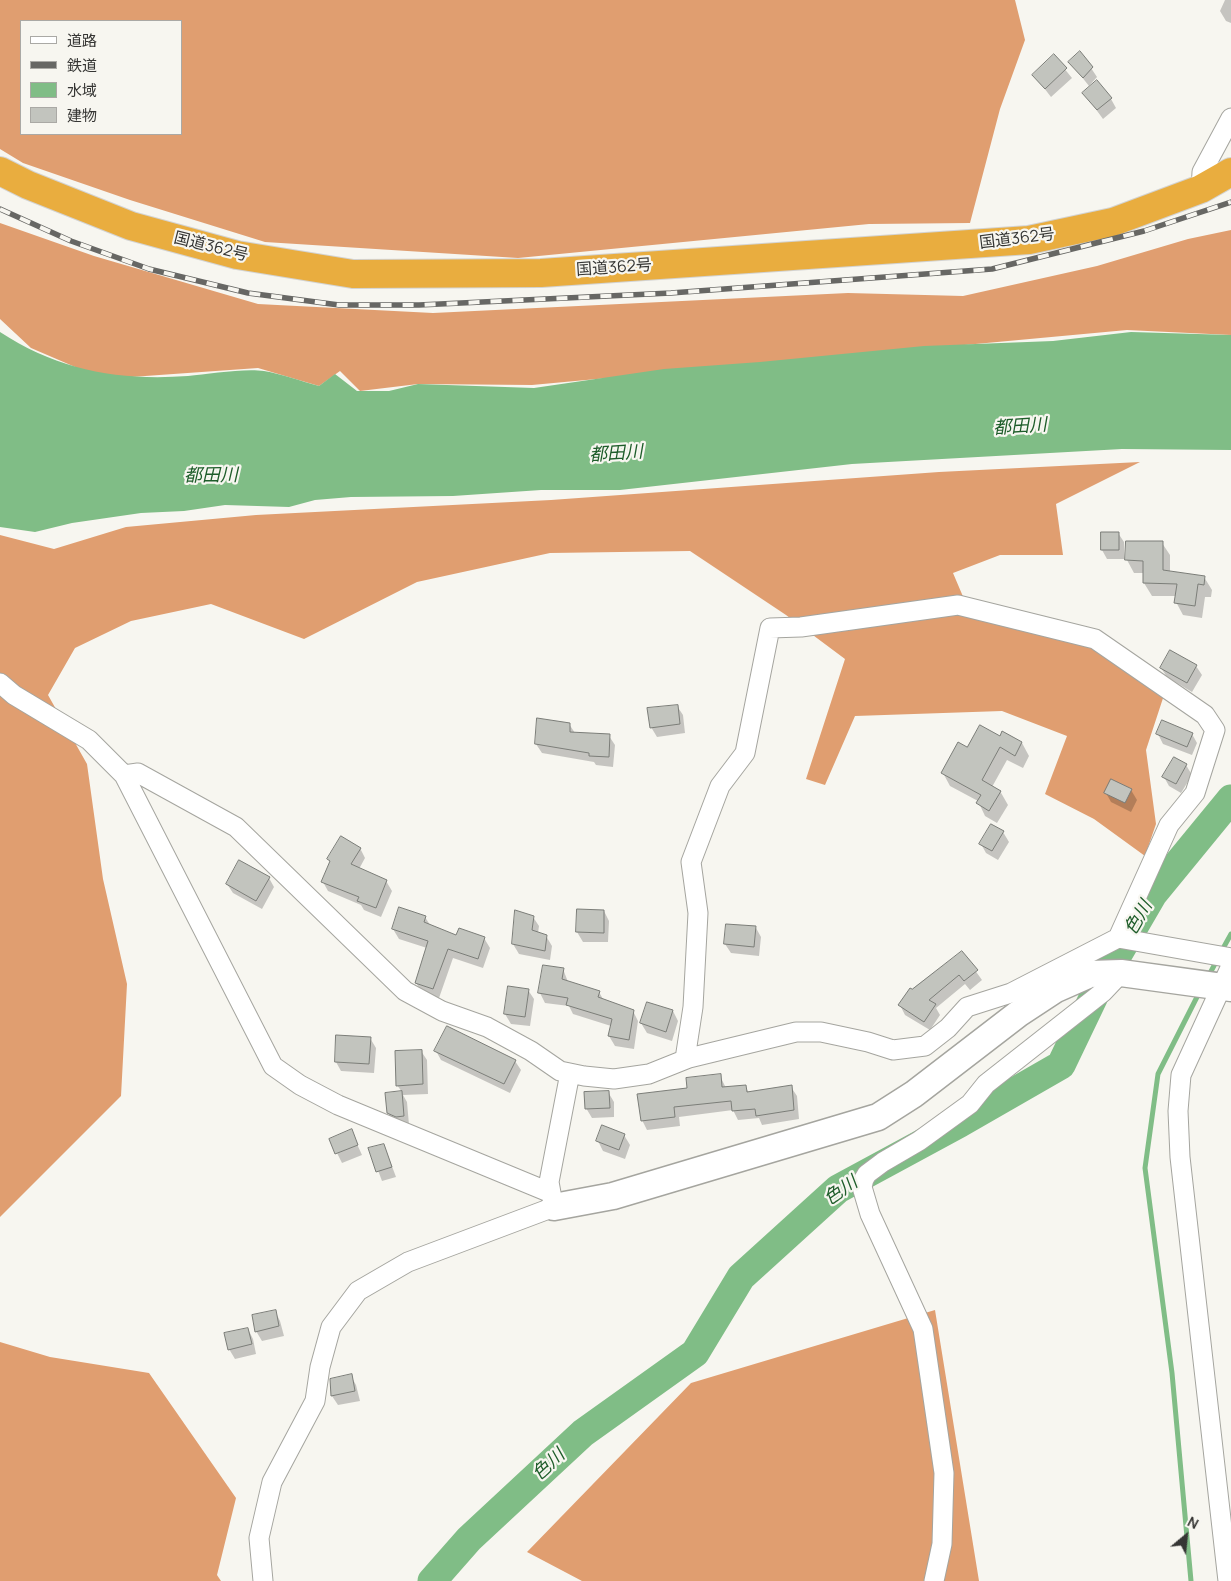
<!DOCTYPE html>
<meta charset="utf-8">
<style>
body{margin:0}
#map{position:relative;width:1231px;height:1581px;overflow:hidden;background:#f7f6f0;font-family:Manrope,"Noto Sans JP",sans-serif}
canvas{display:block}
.legend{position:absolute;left:20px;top:20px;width:162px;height:115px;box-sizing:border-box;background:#f7f6f0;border:1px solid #aaa9a5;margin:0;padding:6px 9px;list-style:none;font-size:15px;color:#363634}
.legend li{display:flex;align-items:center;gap:10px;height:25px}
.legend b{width:25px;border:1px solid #aaa9a5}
.north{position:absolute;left:1161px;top:1511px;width:50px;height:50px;-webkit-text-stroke:4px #f7f6f0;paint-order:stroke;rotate:28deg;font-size:14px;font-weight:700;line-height:20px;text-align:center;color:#363634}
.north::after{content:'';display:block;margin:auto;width:18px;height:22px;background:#363634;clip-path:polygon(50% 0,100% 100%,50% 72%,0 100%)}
</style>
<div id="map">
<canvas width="1231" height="1581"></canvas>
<ul class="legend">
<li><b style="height:6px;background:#fff"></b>道路</li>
<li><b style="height:6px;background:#676764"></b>鉄道</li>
<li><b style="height:14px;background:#80bd86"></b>水域</li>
<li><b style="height:14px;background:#c2c4be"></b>建物</li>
</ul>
<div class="north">N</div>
</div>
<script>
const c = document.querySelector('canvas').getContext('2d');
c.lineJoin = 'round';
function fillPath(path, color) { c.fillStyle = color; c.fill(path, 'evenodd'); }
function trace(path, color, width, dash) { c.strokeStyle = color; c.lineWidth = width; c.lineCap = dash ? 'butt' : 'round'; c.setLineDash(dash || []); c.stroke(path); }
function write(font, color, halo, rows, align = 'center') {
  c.font = font + ' Manrope,"Noto Sans JP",sans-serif'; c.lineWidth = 4.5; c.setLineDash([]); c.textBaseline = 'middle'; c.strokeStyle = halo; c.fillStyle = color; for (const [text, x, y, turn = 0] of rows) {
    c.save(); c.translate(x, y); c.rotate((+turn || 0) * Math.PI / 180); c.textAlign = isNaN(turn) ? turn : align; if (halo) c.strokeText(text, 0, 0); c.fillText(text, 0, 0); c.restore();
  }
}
const forest = new Path2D(`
 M0 0H1015L1025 40 1000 109 970 223 869 224 518 258 265 242 130 200 23 163 0 149ZM21 21H181V134H21Z
 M0 223 94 256 258 304 433 313 848 293 963 296 1097 266 1188 239 1231 230V335L1127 330 532 385 418 384 360 391 340 371 319 386 258 368 103 379 31 348 0 319Z
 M1140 462 1056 504 1063 555H1000L953 573 967 606 1101 643 1166 689 1146 750 1156 824 1145 856 1094 819 1045 794 1067 736 1002 711 855 716 825 785 806 779 845 659 786 615 690 551 550 553 417 582 304 639 211 604 131 621 75 648 48 695 87 764 103 879 127 984 121 1096 0 1217V535L54 549 126 527 256 515 551 500 939 472Z
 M935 1310 979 1581H582L527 1552 691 1383Z
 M0 1342 50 1357 149 1373 236 1498 217 1575 221 1581H0Z`);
const water = new Path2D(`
 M0 332C58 370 118 381 188 376 208 374 245 368 264 371 282 374 300 381 319 386L335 374 357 391H389L418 384 534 388 664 369 760 362 924 346 1053 341 1131 332 1231 335V450L1122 449 852 464 620 490H541L453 496 351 497 315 500 289 507 225 505 184 511 141 513 72 523 35 532 0 527Z`);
const shadow = new Path2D(`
 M1225 0H1231V23L1226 21 1220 11Z
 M1054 56 1072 78 1051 97 1034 75Z
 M1070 62 1091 68 1097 77 1089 86Z
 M1084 93 1111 99 1116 108 1103 119Z
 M1118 533 1124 542V559H1107L1102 550Z
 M1162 543 1170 555V572L1204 577 1212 590 1211 597H1205L1202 618 1183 615 1176 602 1177 596H1152L1144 583V573H1134L1127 560Z
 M1196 666 1202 675 1192 692 1167 677 1161 668Z
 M677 706 683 715 685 733 657 737 651 727Z
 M569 724 575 733 609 736 615 745 613 767 596 765 594 762 542 753 536 744Z
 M1158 734H1192L1197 743 1192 755 1163 744Z
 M1000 737 1022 743 1029 756 1023 768 1007 760 992 787 1000 791 1008 805 997 823 985 816 978 801 950 786 943 773 967 749Z
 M1174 758 1186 765 1192 775 1181 793 1169 786 1164 777Z
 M1131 790 1137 800 1131 812 1111 802 1106 793Z
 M991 825 1003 832 1009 842 998 860 986 853 981 844Z
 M360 848 365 858 359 869 386 881 392 891 381 917 364 910 361 905 328 891 323 882 331 863 329 859Z
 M269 878 274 887 262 909 233 893 227 884Z
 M578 911H604L609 921 608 942H583L577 932Z
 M425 917 430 925 457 937 484 938 490 948 483 968 453 958 439 998 422 992 416 983 427 948 399 939 393 929Z
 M533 917 539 926 538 933 546 936 552 946 550 960 519 954 513 944Z
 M756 928 761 937 759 956 731 953 725 944Z
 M962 952 982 980 970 990 965 984 936 1008 940 1015 930 1030 905 1015 900 1005Z
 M563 969 568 982 599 992 604 1001 633 1011 638 1021 634 1049 615 1046 609 1036 611 1026 573 1014 569 1006 545 1003 540 993Z
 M528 990 534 999 530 1026 511 1024 505 1014Z
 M673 1011 678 1021 672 1041 647 1033 641 1023Z
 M370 1038 376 1048 374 1073 341 1071 336 1062Z
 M421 1051 427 1060 428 1094 403 1095 407 1102 409 1125 394 1122 388 1113 402 1092 397 1085Z
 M436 1051 515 1061 521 1070 510 1093 441 1060Z
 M720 1076 726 1088 745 1086 749 1093 791 1087 797 1096 799 1119 762 1125 759 1118 738 1120 733 1110 679 1117 680 1126 647 1130 642 1120 688 1089Z
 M608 1092 614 1102V1117L592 1118 586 1108Z
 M351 1131 362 1155 342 1163 330 1139Z
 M624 1135 630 1145 625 1159 603 1151 598 1141Z
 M384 1145 396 1177 382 1181 370 1149Z
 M275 1311 280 1321 284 1336 262 1341 256 1331Z
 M248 1329 253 1339 256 1354 235 1359 229 1349Z
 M351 1376 356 1385 360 1401 338 1405 332 1396 331 1380Z`);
const stream = new Path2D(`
 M1221 952 1231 934
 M1208 977 1217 960
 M1191 1581 1172 1373 1145 1168 1158 1074 1199 993`);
const river = new Path2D(`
 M432 1581 469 1539 583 1433 695 1353 741 1277 838 1189 960 1123 1061 1065 1096 992 1153 894 1231 799`);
const building = new Path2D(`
 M1080 51 1093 67 1083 78 1068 62Z
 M1054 54 1067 68 1045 89 1032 75Z
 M1097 80 1112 98 1097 110 1082 93Z
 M1101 532H1119V550H1101Z
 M1126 541H1163V570L1205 576 1204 585 1198 584 1195 606 1174 603 1177 584 1143 583V561L1125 560Z
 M1170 650 1197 665 1187 683 1160 668Z
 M678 705 680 724 650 728 647 708Z
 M537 718 570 723V732L610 734 609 757 589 756V753L535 744Z
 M1162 720 1193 733 1187 747 1156 734Z
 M980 725 1000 736 1002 731 1022 742 1015 756 1000 747 982 780 1001 791 989 811 976 803 981 795 941 773 958 742 967 747Z
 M1174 757 1187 764 1176 784 1162 777Z
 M1111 779 1132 789 1125 803 1104 793Z
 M991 824 1004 831 992 851 979 844Z
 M341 836 361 848 351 864 387 880 376 908 357 901 359 897 321 882 330 861 327 859Z
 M239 860 270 877 256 901 226 884Z
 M399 907 426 916 424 922 456 935 459 928 485 937 478 959 448 949 433 989 415 983 428 941 392 929Z
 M577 909 604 910V933L576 932Z
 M515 910 534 916 532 930 547 935 545 951 512 944Z
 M726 924 756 926 754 947 724 944Z
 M962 951 978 970 964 981 959 975 929 1000 936 1004 924 1022 898 1005 910 988 912 989Z
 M543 965 564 968 562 979 600 991 598 997 634 1010 629 1040 608 1036 612 1019 566 1005 568 998 538 993Z
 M508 986 529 989 525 1017 504 1014Z
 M647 1002 673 1010 666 1032 640 1023Z
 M447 1026 516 1060 504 1084 434 1051Z
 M336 1035 371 1037 369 1064 335 1062Z
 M422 1050 423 1084 396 1086 395 1051Z
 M721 1074 722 1087 746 1085 747 1092 792 1085 794 1110 756 1116 755 1109 732 1111 731 1101 674 1107 675 1117 641 1121 637 1094 687 1088 686 1078Z
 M402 1091 404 1116 396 1117 387 1113 385 1093Z
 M609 1091 610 1108 585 1109 584 1092Z
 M602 1125 625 1134 619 1150 596 1141Z
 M352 1129 358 1145 335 1154 329 1139Z
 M384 1144 392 1167 376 1172 368 1148Z
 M276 1310 279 1326 255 1332 252 1315Z
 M248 1328 252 1344 228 1350 224 1333Z
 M352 1374 355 1391 331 1396 330 1379Z`);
const street = new Path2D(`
 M1201 189 1202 172 1231 118
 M0 683 14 695 89 740 124 775 273 1066 300 1085 338 1105 551 1193 554 1207 408 1262 358 1291 331 1327 320 1367 315 1401 272 1482 259 1538 263 1581
 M124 775 138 773 236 827 405 991 442 1011 487 1027 531 1051 560 1071 584 1076 614 1079 649 1074 689 1058 796 1032H821L868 1042 893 1050 925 1046 948 1028 967 1007 1011 993 1118 938 1231 958
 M685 1059 693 1007 698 913 691 862 720 786 745 753 770 628 801 627 958 605 1095 639 1205 715 1215 730 1195 793 1169 825 1118 938
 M551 1193 549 1182 570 1073
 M934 1581 942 1544 944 1473 923 1329 870 1214 862 1187 864 1179 867 1174 883 1162 919 1141 970 1104 986 1084 1103 992 1121 973
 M1228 1581 1180 1157 1178 1111 1181 1075 1231 966`);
const secondary = new Path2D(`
 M554 1207 613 1196 878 1117 914 1094 1018 1014 1056 989 1090 974 1121 973 1231 988`);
const highway = new Path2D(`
 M0 171 28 185 131 226 237 255 353 274 541 273 1029 240 1113 222 1201 189 1231 172`);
const rail = new Path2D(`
 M0 209 71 241 149 269 248 293 339 305H419L671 293 992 269 1144 231 1231 202`);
const streetNames = [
 ["国道362号",1017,239,-7],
 ["国道362号",211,247,14],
 ["国道362号",614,268,-4]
];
const waterNames = [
 ["都田川",1020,427,-4],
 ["都田川",616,454,-4],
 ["都田川",211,476,-1],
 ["色川",1139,918,-60],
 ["色川",841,1191,-35],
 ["色川",549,1465,-43]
];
fillPath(forest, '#e09e70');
fillPath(water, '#80bd86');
fillPath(shadow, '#0003');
trace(stream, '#80bd86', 5);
trace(river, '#80bd86', 29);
fillPath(building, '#c2c4be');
trace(building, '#7b7d78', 1);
trace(street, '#a5a59f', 21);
trace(secondary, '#a5a59f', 29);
trace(highway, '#d3d3d2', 30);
trace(street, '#fff', 19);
trace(secondary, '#fff', 26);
trace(highway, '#e9ad3f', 28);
trace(rail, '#676764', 5.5);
trace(rail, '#f7f6f0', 4, [11]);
write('16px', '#363634', '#f7f6f0', streetNames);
write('italic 18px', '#1e5d2a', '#f7f6f0', waterNames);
</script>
